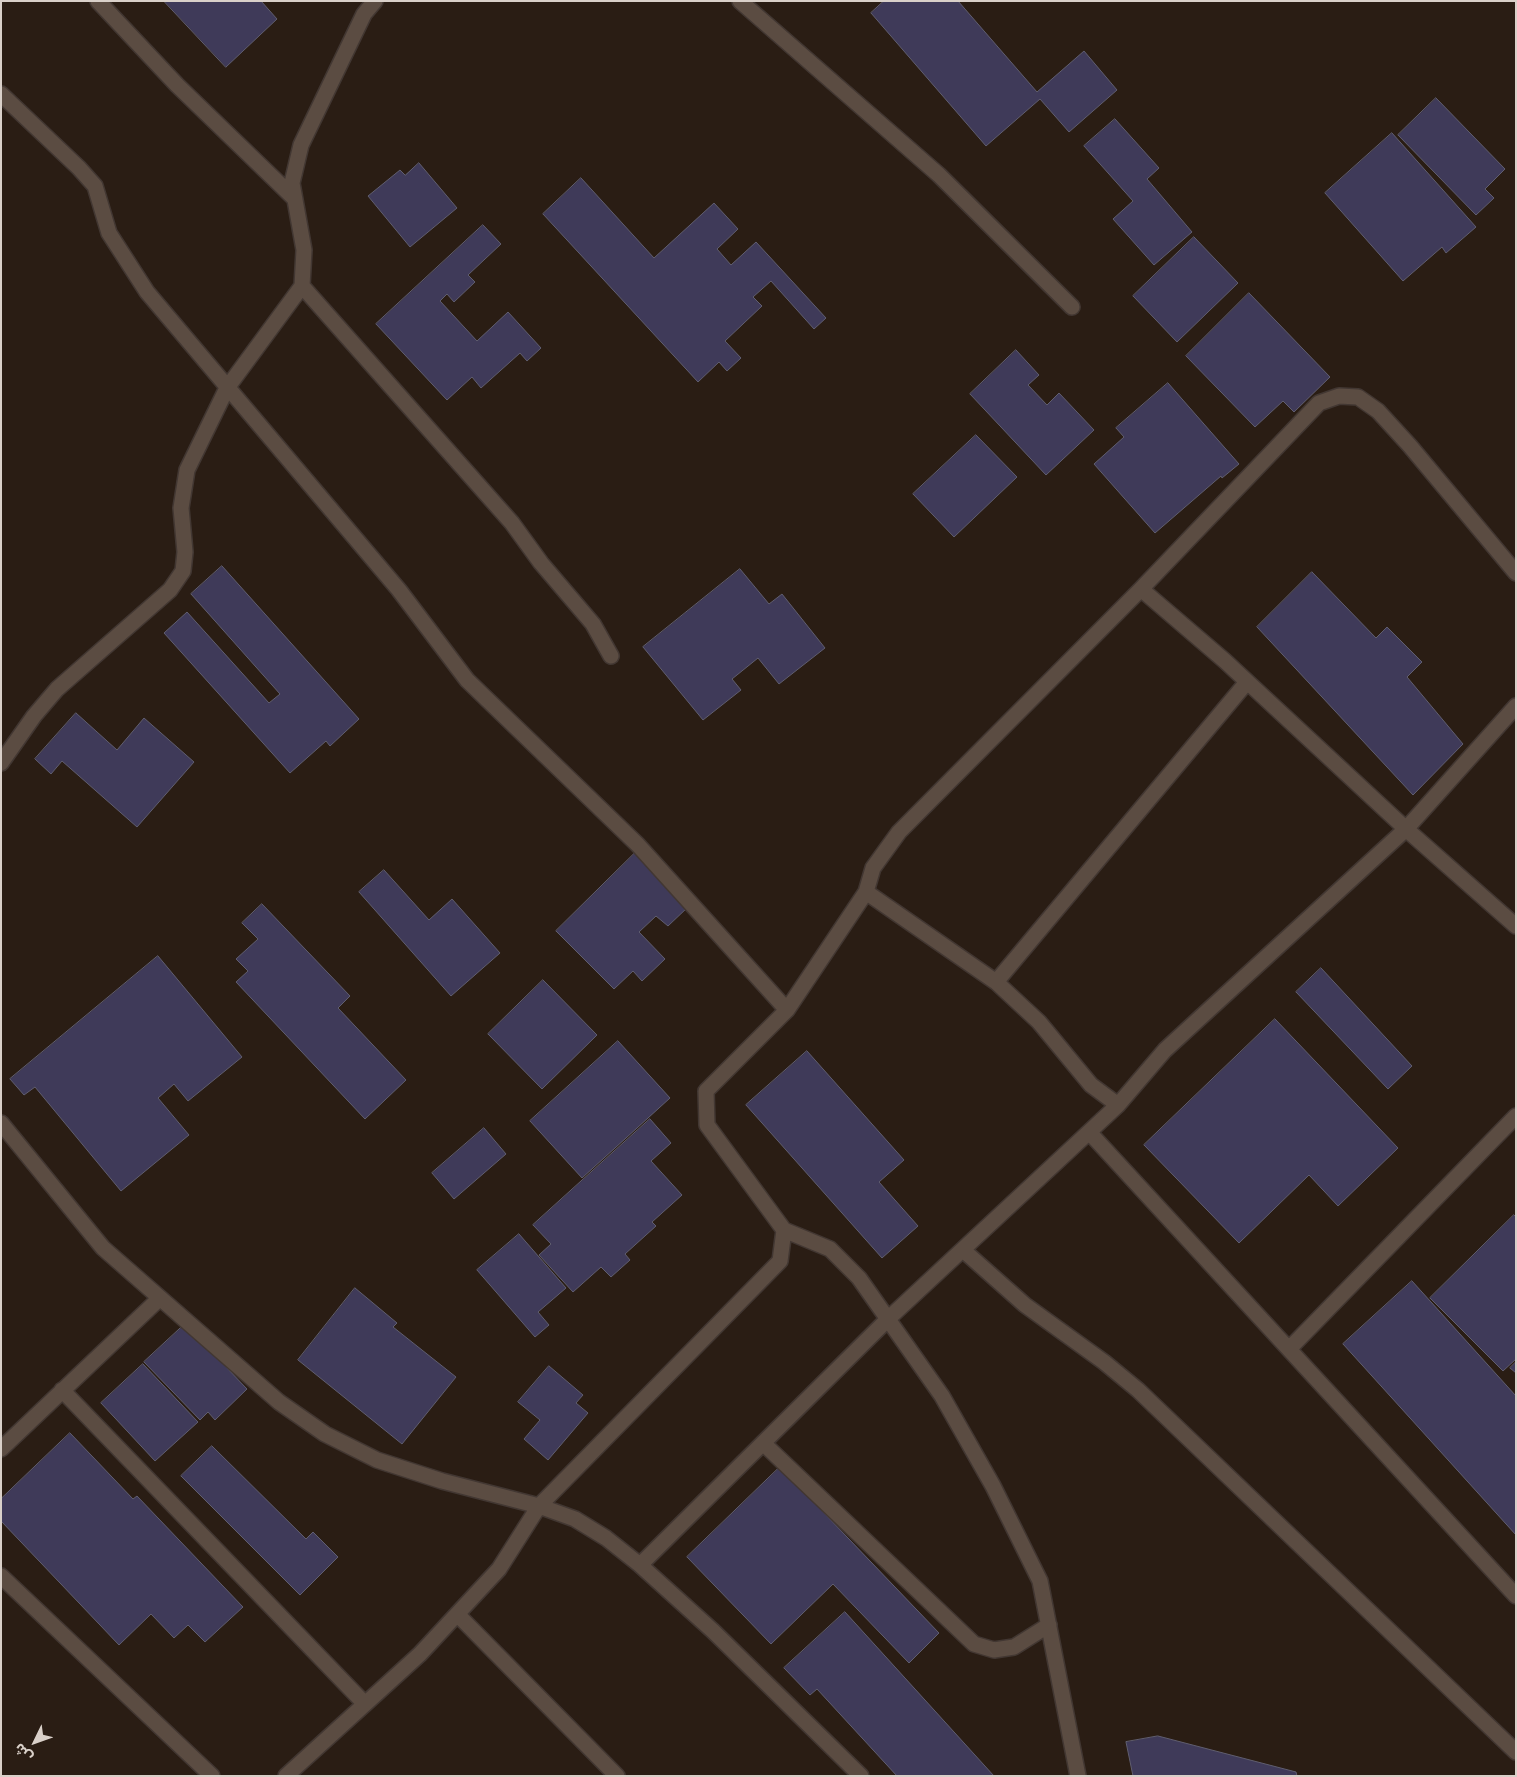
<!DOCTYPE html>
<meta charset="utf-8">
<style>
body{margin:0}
#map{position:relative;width:1517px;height:1777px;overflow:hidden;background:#2a1d14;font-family:Karla,"Noto Sans Arabic",sans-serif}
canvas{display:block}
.frame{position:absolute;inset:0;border:2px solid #d9d0c9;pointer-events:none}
.north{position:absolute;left:10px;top:1717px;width:50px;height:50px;-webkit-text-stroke:4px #2a1d14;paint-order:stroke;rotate:228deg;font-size:14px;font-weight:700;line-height:20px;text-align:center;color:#d9d0c9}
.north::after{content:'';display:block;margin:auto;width:18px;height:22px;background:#d9d0c9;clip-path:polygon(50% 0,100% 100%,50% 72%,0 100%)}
</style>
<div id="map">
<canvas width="1517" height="1777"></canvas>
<div class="frame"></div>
<div class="north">ش</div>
</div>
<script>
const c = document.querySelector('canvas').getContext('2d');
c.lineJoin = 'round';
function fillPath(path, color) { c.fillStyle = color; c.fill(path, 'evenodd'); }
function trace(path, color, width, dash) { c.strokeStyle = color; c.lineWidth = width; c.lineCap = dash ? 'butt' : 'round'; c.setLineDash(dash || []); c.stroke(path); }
const building = new Path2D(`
 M164 1H261L277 19 226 67Z
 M884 1H958L1037 92 1084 51 1117 90 1069 132 1040 99 986 146 871 13Z
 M1436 98 1505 169 1485 189 1494 198 1476 215 1398 135Z
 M1115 119 1159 168 1147 179 1192 232 1154 265 1113 219 1133 201 1084 146Z
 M1392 133 1476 227 1446 253 1442 247 1403 281 1325 193Z
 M419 163 457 208 410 247 368 196 400 170 405 175Z
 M581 178 654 258 714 203 738 229 717 249 731 265 756 242 826 318 814 329 771 281 753 297 762 306 725 341 741 358 727 371 719 362 698 382 543 214Z
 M483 225 501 244 468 275 475 282 454 302 447 294 440 301 477 341 508 312 541 348 527 361 520 353 481 388 472 377 447 400 376 324Z
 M1194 237 1238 283 1177 342 1133 296Z
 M1249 293 1330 377 1294 412 1283 401 1255 427 1186 356Z
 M1016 350 1039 375 1028 385 1047 405 1059 393 1094 430 1046 475 970 394Z
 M1168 383 1239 464 1222 478 1221 476 1155 533 1094 464 1124 437 1116 428Z
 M976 435 1017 477 954 537 913 494Z
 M222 566 359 719 330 746 326 741 290 773 164 633 187 612 269 703 280 694 191 594Z
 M740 569 769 604 782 594 825 648 779 684 758 658 732 679 741 690 703 720 643 647Z
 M1312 572 1376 638 1387 627 1422 662 1407 677 1463 744 1413 795 1257 627Z
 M76 713 117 750 144 718 194 762 137 827 62 761 51 774 35 759Z
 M635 853 688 907 668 926 656 916 639 932 665 959 642 981 633 971 614 989 556 931Z
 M384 870 429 920 452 899 500 953 451 996 359 892Z
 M262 904 350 996 338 1008 406 1080 365 1119 236 982 248 971 236 959 258 939 242 923Z
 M158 956 242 1057 188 1101 174 1084 158 1098 189 1135 121 1191 35 1087 24 1095 10 1079Z
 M1321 968 1412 1066 1388 1089 1296 992Z
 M543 980 597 1035 542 1089 488 1034Z
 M1275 1019 1398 1148 1338 1206 1309 1175 1239 1243 1144 1145Z
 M618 1041 670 1098 582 1178 530 1121Z
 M807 1051 904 1160 879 1182 918 1226 882 1258 746 1105Z
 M650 1119 671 1143 651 1161 682 1195 652 1222 656 1226 625 1254 630 1260 611 1277 601 1267 573 1292 539 1255 551 1244 533 1225Z
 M484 1128 506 1154 454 1199 432 1173Z
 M1514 1215 1516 1217V1359L1503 1371 1430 1298Z
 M519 1234 566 1288 538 1312 549 1325 535 1337 477 1270Z
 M1412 1281 1516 1396V1535L1343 1344Z
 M355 1288 397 1323 393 1327 456 1377 402 1444 298 1360Z
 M185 1324 247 1389 215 1420 208 1412 200 1420 144 1362Z
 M1516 1362V1373L1510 1368Z
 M143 1364 198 1422 155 1461 101 1403Z
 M549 1366 583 1395 576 1403 588 1413 548 1460 524 1439 540 1420 518 1402Z
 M70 1433 133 1499 137 1496 243 1607 205 1642 188 1625 174 1638 151 1614 119 1645 1 1521V1499Z
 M212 1446 306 1539 313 1532 338 1557 300 1595 181 1476Z
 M780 1467 939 1633 909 1663 833 1584 771 1644 687 1557Z
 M845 1612 994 1776H897L817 1689 810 1695 784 1668Z
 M1158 1736 1296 1772 1297 1776H1133L1126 1742Z`);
const lane = new Path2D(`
 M740 1 939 175 1072 307`);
const street = new Path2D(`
 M98 1 177 85 295 199
 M1 94 79 168 95 186 109 233 147 292 399 590 467 680 638 845 787 1010
 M302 286 512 523 541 563 593 624 611 656
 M1141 589 1225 661 1406 829 1516 926
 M1 763 34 716 57 689 170 590 183 571 185 552 181 508 187 470 227 388 302 286 304 250 292 183 301 145 364 14 375 1
 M866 892 996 982 1039 1022 1091 1085 1118 1105
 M996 982 1247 682
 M1 1123 103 1248 279 1402 325 1434 377 1460 442 1481 539 1506 575 1519 606 1538 640 1565 713 1631 861 1776
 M1089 1132 1516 1596
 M784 1230 830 1249 859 1278 942 1396 993 1486 1040 1581 1078 1776
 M963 1250 1025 1305 1104 1362 1138 1390 1516 1752
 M1289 1349 1516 1116
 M62 1390 365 1704
 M763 1443 974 1644 994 1650 1014 1647 1049 1625
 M1 1449 160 1298
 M640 1565 889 1318 1118 1105 1165 1050 1406 829 1516 706
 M1 1576 212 1776
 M457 1614 617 1776
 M286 1776 420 1654 499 1569 539 1506 780 1261 784 1230 707 1125 706 1091 787 1010 866 892 873 868 899 832 1141 589 1319 403 1339 396 1358 397 1378 411 1410 446 1516 573`);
fillPath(building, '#3f3a59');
trace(building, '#605e6f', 1);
trace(lane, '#423732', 18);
trace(street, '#423732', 18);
trace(lane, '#5b4c42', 15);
trace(street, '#5b4c42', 15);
</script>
